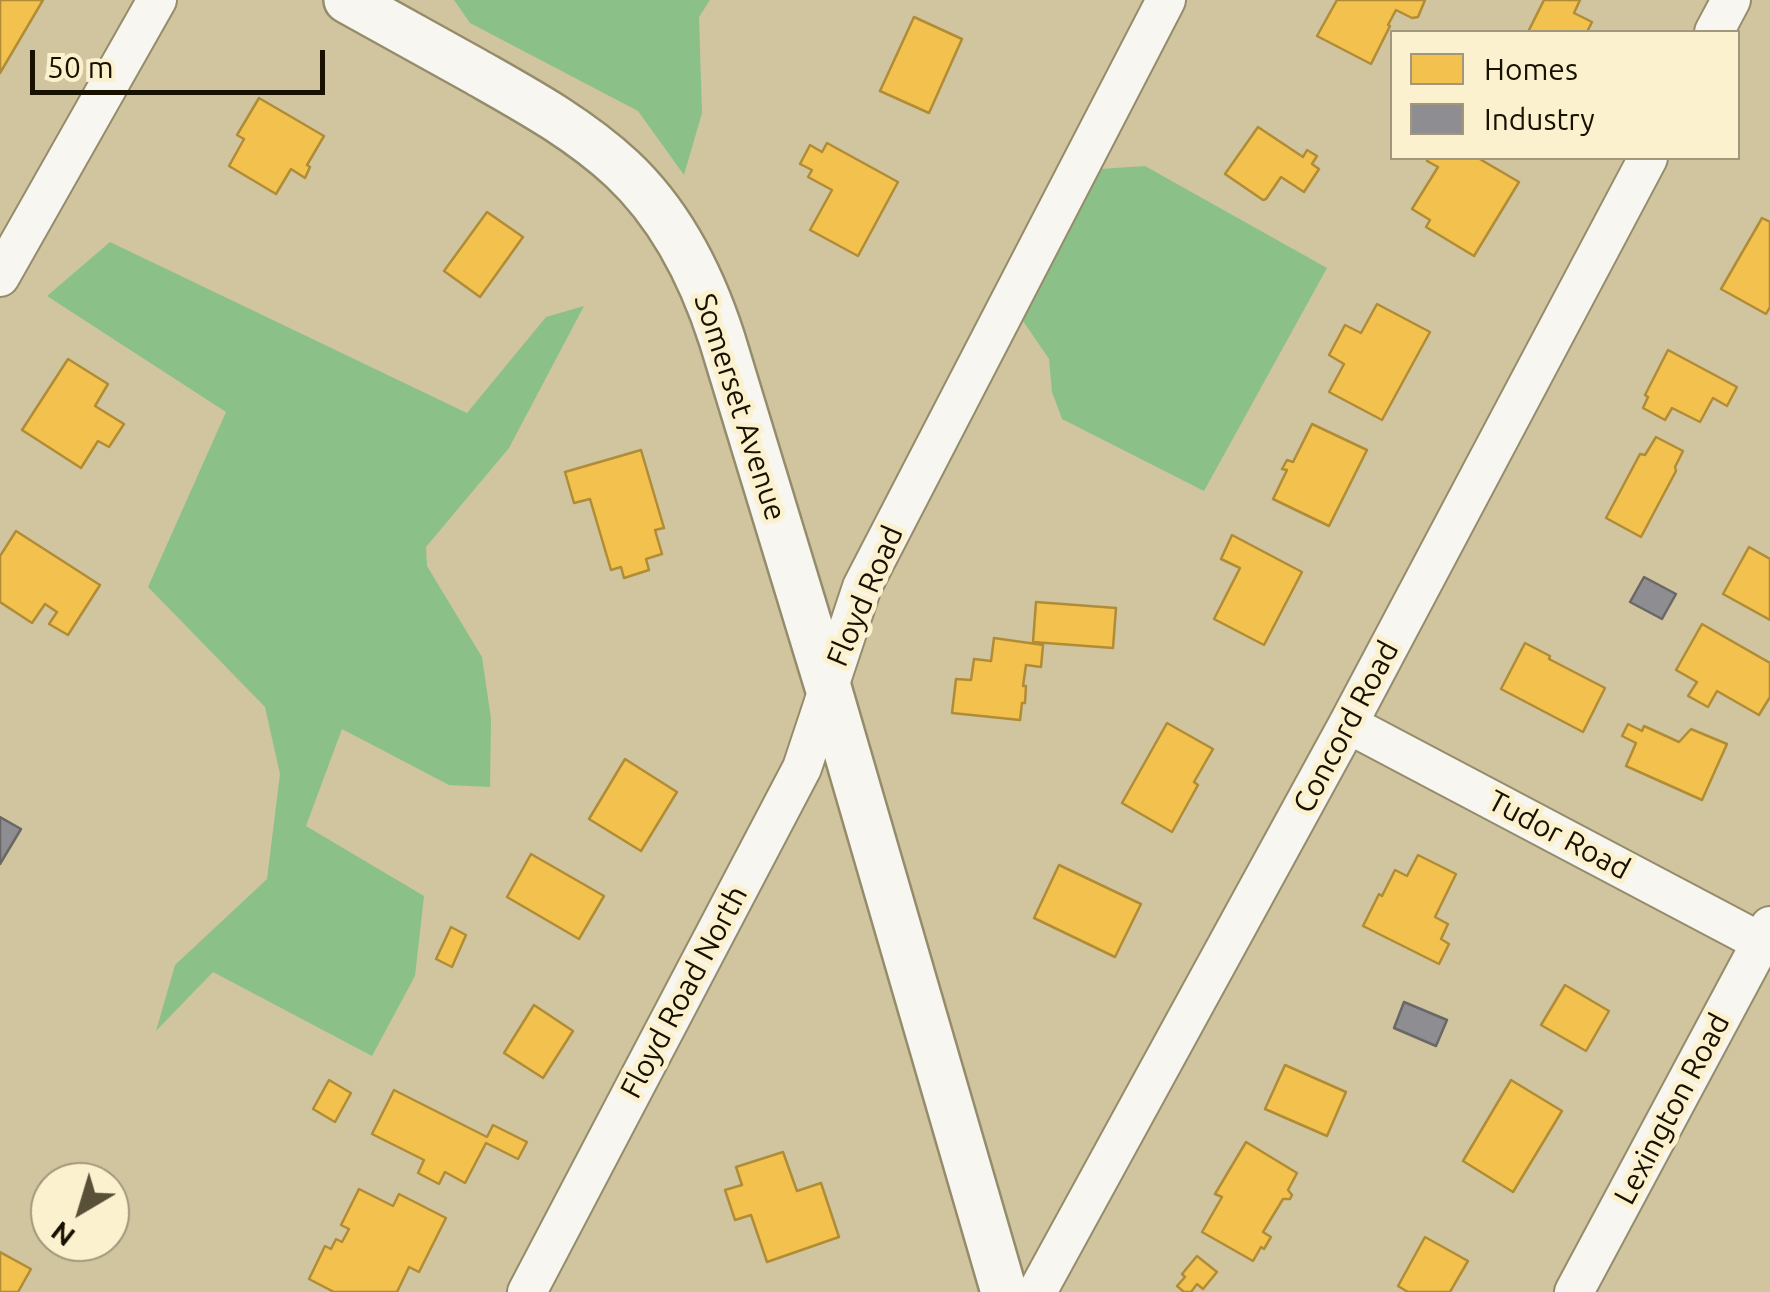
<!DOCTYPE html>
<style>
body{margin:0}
#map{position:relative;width:1770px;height:1292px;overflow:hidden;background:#d0c59e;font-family:Ubuntu,sans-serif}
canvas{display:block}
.legend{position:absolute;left:1390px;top:30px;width:350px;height:130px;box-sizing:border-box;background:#fcf1ce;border:2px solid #a1977c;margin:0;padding:12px 18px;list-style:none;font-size:30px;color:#181100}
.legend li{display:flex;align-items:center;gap:20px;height:50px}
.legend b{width:50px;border:2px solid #a1977c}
.north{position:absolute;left:30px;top:1162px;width:100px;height:100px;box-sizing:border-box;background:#fcf1ce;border:2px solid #a1977c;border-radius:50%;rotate:218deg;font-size:28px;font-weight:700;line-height:40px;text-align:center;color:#181100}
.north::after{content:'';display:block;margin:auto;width:35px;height:45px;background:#585037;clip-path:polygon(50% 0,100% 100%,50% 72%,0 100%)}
.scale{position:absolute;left:30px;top:50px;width:295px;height:45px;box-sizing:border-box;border:5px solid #181100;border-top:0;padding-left:12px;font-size:30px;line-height:35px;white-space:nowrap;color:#181100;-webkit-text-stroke:8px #fcf1ce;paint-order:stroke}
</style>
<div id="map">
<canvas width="1770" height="1292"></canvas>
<ul class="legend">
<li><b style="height:28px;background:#f2c14e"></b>Homes</li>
<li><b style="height:28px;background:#8d8d92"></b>Industry</li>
</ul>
<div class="north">N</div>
<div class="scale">50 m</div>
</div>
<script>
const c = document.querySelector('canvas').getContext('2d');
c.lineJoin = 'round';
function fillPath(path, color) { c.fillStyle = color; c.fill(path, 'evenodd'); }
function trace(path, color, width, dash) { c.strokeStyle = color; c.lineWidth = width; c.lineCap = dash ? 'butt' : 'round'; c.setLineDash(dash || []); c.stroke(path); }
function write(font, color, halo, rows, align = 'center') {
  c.font = font + ' Ubuntu,sans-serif'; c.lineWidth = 10; c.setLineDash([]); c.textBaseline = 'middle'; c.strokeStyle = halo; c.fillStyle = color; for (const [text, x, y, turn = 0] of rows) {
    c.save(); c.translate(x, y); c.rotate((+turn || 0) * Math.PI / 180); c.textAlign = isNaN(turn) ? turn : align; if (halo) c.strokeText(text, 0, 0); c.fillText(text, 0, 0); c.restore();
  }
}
const forest = new Path2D(`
 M454 0H710L699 17 702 113 684 175 638 111 470 23Z
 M1145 166 1327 268 1204 491 1062 419 1052 392 1049 359 1021 318 1100 169Z
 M110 242 467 413 546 317 584 306 509 448 426 547 427 566 482 657 491 719 490 787 449 785 342 729 306 826 424 896 415 976 372 1056 213 972 156 1031 175 965 267 879 280 774 265 707 148 587 226 412 47 296Z`);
const homes = new Path2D(`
 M0 0H43L0 73Z
 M1337 0H1425L1418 17 1412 18 1396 10 1388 25 1390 26 1371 64 1317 36Z
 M1544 0H1580L1574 13 1592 22 1587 32H1528Z
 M914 17 962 39 929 113 880 91Z
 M259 98 324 136 307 165 310 167 305 178 291 169 276 194 229 166 244 139 237 135Z
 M1258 127 1303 157 1307 150 1317 156 1312 164 1319 169 1304 192 1281 177 1266 199 1263 200 1225 174Z
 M827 143 898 182 858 256 810 230 832 190 808 177 812 170 800 164 810 145 822 152Z
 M1429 158H1478L1519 182 1474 256 1426 227 1430 220 1412 209 1438 167 1427 161Z
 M487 212 523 237 480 297 444 271Z
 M1762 218 1770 222V307L1766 314 1721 289Z
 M1377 304 1430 332 1382 420 1329 392 1344 364 1329 355 1345 325 1361 333Z
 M1668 350 1737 387 1727 406 1713 398 1700 422 1672 408 1665 420 1643 408 1648 397 1645 395Z
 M68 359 108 384 95 406 124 424 109 447 98 441 81 468 22 430Z
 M1312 424 1367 450 1329 526 1273 499 1287 470 1282 469 1287 460 1293 462Z
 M1656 437 1683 451 1675 467 1676 471 1641 537 1606 518 1640 454 1645 455Z
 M641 450 664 528 655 530 662 554 646 559 649 570 624 578 621 567 611 570 590 499 574 503 565 472Z
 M16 531 100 585 68 635 49 624 57 612 45 604 32 623 0 602V556Z
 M1232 535 1302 572 1264 645 1214 619 1240 568 1221 559Z
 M1749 547 1770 559V620L1723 594Z
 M1036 602 1116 608 1113 648 1033 642Z
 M1702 624 1770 663V697L1759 715 1717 691 1708 707 1688 696 1697 682 1676 670Z
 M994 638 1043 645 1041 667 1026 665 1023 686H1026L1025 703H1022L1020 720 952 713 956 679 971 680 974 659 991 661Z
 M1525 643 1550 656 1549 659 1605 688 1583 732 1501 689Z
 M1167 723 1213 749 1194 782 1198 785 1172 832 1122 803Z
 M1628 724 1642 731 1644 726 1679 742 1691 729 1727 744 1702 800 1626 766 1636 743 1622 736Z
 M625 759 677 792 641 851 589 819Z
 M531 854 604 896 579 939 507 897Z
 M1418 855 1456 874 1435 917 1448 924 1441 939 1449 944 1439 964 1363 926 1379 894 1382 896 1395 870 1407 876Z
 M1059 865 1141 904 1115 957 1034 918Z
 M451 927 466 935 452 967 436 959Z
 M1565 985 1609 1011 1586 1051 1541 1025Z
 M534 1005 573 1031 543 1078 504 1053Z
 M1285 1065 1346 1092 1327 1136 1265 1109Z
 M329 1080 351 1093 335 1122 313 1109Z
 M1511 1080 1562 1111 1513 1192 1463 1161Z
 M394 1090 487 1137 493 1125 527 1142 518 1159 486 1143 465 1183 445 1172 439 1184 418 1173 424 1160 372 1134Z
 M1246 1142 1297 1173 1288 1190 1292 1195 1290 1199H1283L1263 1232 1271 1237 1264 1249 1261 1247 1253 1261 1202 1232 1222 1197 1215 1194Z
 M783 1152 797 1191 821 1183 839 1237 767 1262 751 1215 735 1220 725 1190 742 1185 736 1167Z
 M359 1189 393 1206 399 1194 446 1218 419 1272 409 1267 397 1292H334L309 1279 325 1246 331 1249 336 1239 342 1242 349 1229 341 1225Z
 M1425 1237 1468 1261 1450 1292H1408L1398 1286Z
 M0 1252 31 1269 18 1292H0Z
 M1197 1256 1217 1272 1203 1289 1197 1284 1191 1292H1184L1177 1286 1185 1277 1182 1274Z`);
const industry = new Path2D(`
 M1644 577 1676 594 1662 619 1630 602Z
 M0 817 21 829 0 864Z
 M1404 1002 1447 1020 1436 1046 1394 1028Z`);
const minor = new Path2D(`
 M1714 32 1731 0
 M0 277 157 0
 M1348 724 1770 947
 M527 1292 802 768 862 587 1166 0
 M1037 1292 1348 724 1648 158
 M1574 1292 1770 926`);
const tertiary = new Path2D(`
 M347 0C390 24 432 47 475 71 526 100 578 128 622 169 670 214 702 277 722 339L828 687 1004 1292`);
const streetNames = [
 ["Somerset Avenue",740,407,72],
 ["Floyd Road",865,596,-67],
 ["Concord Road",1346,727,-62],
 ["Tudor Road",1559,835,28],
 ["Floyd Road North",684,992,-62],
 ["Lexington Road",1672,1109,-62]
];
fillPath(forest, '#8bc189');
fillPath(homes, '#f2c14e');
trace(homes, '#b18c37', 2.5);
fillPath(industry, '#8d8d92');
trace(industry, '#6a6866', 2.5);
trace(minor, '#958c6c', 42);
trace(tertiary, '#958c6c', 50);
trace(minor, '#f8f6f0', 38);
trace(tertiary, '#f8f6f0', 45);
write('30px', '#181100', '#fcf1ce', streetNames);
</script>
